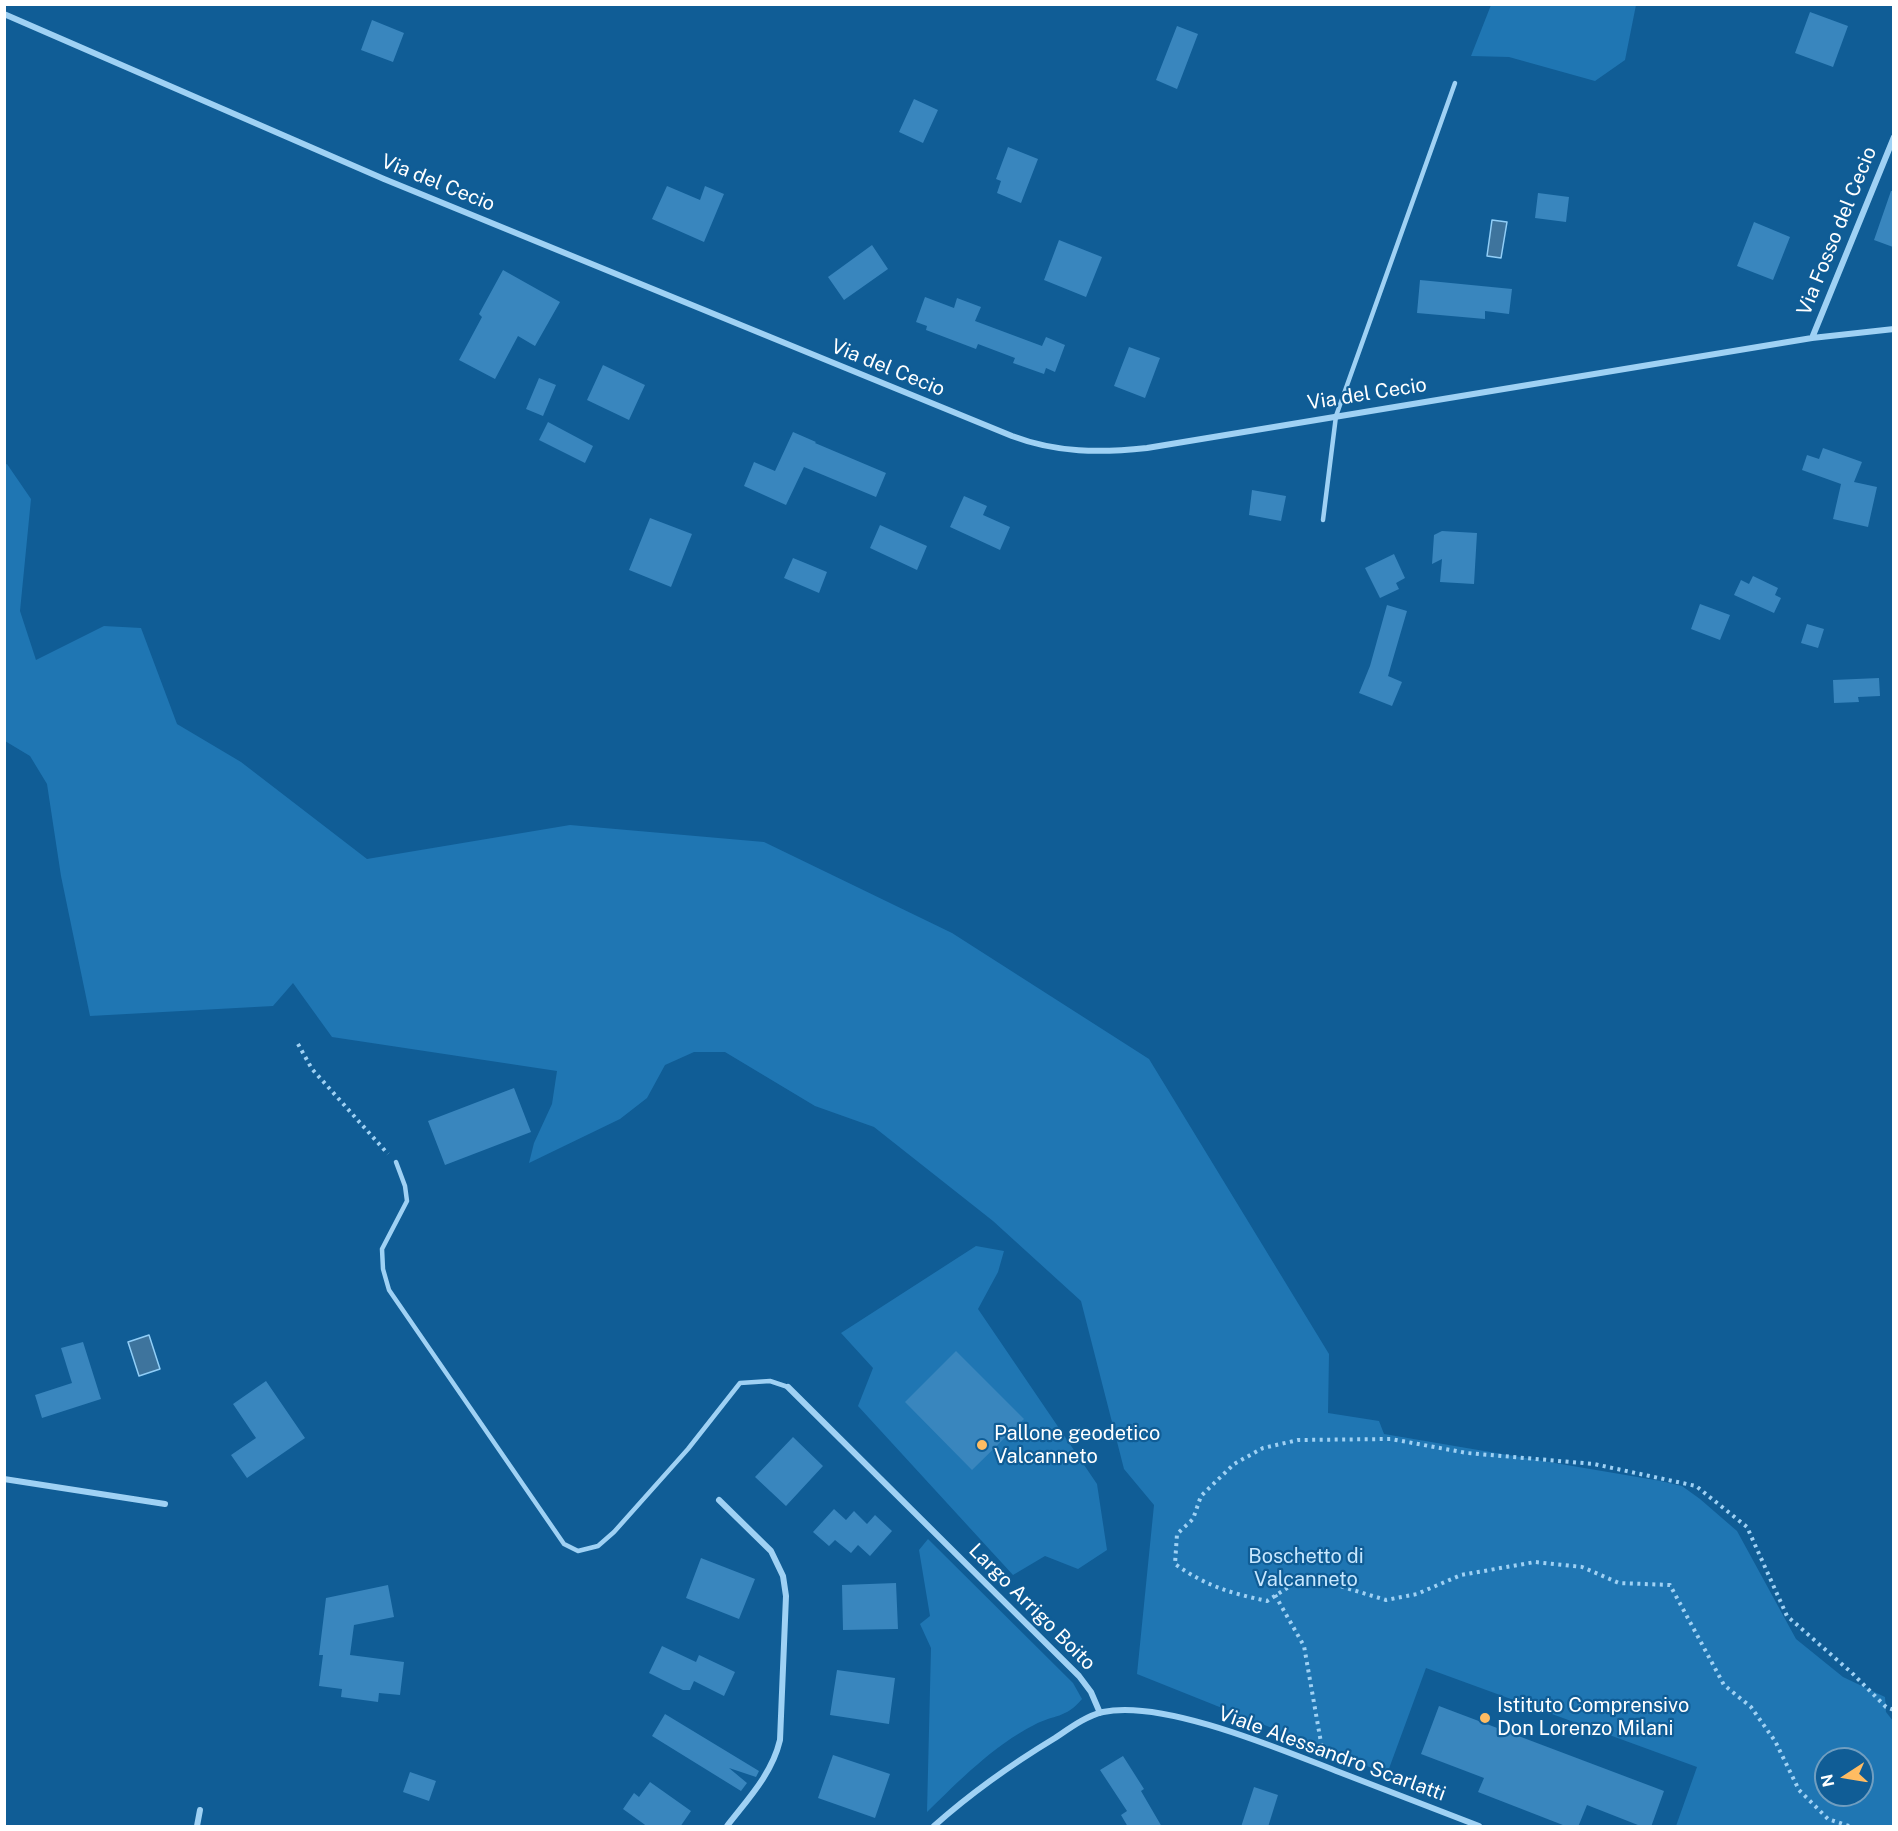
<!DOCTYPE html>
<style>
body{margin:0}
#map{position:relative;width:1898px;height:1831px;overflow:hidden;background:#105d96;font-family:"Public Sans",sans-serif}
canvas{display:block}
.frame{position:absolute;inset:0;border:6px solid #fff;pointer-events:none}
.north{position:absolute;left:1814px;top:1747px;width:60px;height:60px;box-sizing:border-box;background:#105d96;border:2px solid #709ec0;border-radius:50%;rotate:258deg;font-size:16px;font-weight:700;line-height:24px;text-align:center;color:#fff}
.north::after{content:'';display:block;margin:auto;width:21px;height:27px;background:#ffbc62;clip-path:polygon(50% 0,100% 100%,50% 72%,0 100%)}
</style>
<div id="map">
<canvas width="1898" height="1831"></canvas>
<div class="frame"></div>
<div class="north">N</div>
</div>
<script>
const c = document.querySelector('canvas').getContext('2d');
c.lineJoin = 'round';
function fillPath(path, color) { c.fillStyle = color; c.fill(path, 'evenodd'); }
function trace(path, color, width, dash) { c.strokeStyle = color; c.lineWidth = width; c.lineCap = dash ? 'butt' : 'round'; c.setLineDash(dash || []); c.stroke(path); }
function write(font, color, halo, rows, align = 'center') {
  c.font = font + ' "Public Sans",sans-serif'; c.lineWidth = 4.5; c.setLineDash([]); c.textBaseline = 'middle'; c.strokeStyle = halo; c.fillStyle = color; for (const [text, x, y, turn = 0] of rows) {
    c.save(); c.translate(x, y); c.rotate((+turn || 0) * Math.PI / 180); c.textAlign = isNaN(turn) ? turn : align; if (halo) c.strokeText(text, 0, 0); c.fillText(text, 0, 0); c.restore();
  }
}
const green = new Path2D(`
 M1491 5V4L1636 5 1625 60 1595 81 1509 57 1471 56Z
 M7 464 31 499 20 611 36 660 104 626 141 628 177 724 241 762 367 859 570 825 764 842 952 933 1149 1059 1329 1354 1328 1413 1379 1421 1384 1434 1661 1481 1682 1486 1700 1499 1737 1531 1796 1639 1843 1677 1885 1697 1886 1712 1893 1721V1826H1676L1697 1767 1426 1668 1387 1774 1137 1674 1154 1505 1124 1469 1081 1301 993 1221 874 1127 815 1106 725 1052H694L665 1065 647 1098 620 1119 529 1163 534 1143 552 1104 557 1071 332 1037 293 983 273 1006 90 1016 61 876 47 784 30 756 5 741 4 465ZM1826 1759H1862V1795H1826Z
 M976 1246 1004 1251 998 1272 978 1309 1097 1484 1107 1550 1078 1569 1045 1556 1013 1575 858 1406 873 1368 841 1333Z
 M928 1539 1073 1683 1082 1699C1065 1719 1055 1714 1034 1725 993 1746 960 1780 927 1812L931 1648 920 1624 930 1616 919 1550Z`);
const water = new Path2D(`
 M1492 220 1507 222 1501 258 1487 256Z
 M149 1335 160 1369 139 1376 128 1342Z`);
const building = new Path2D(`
 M1810 12 1848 26 1833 67 1795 53Z
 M372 20 404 33 393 62 361 50Z
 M1177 26 1198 34 1177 89 1156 80Z
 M914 99 938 110 923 143 899 132Z
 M1008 147 1038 159 1021 203 997 193 1001 181 996 179Z
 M667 186 700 200 705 186 724 194 704 242 652 219Z
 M1891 191H1893V247L1874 240Z
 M1538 193 1569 197 1566 222 1535 218Z
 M1754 222 1790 237 1773 280 1737 266Z
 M1059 240 1102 257 1086 297 1044 280Z
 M872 245 888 269 844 300 828 277Z
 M503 270 560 302 535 346 518 336 495 379 459 360 482 317 479 314Z
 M1420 280 1512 289 1509 314 1485 311V319L1417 313Z
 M925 297 954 308 957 298 981 307 975 321 1042 346 1046 337 1065 345 1055 372 1046 368 1044 374 1013 363 1015 358 978 344 976 349 926 330 927 326 916 322Z
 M1129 347 1160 358 1145 398 1114 386Z
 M603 365 645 385 629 420 587 400Z
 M539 378 556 385 543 416 526 409Z
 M548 422 593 446 585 463 539 440Z
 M793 432 816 442 815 443 886 473 876 497 804 467 786 505 744 486 754 462 775 471Z
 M1823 448 1862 462 1854 482 1877 487 1868 527 1833 519 1841 484 1802 470 1807 455 1819 459Z
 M1252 490 1286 496 1281 521 1249 515Z
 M964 496 987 506 983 515 1010 527 1000 550 950 527Z
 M650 518 692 534 671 587 629 570Z
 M880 525 927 546 917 570 870 548Z
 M1442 531 1477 533 1474 584 1440 582 1442 559 1432 564 1434 535Z
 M1394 554 1405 578 1396 583 1399 589 1380 598 1365 568Z
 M793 558 827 572 819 593 784 578Z
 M1753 576 1778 588 1775 595 1781 598 1774 613 1734 595 1741 580 1749 584Z
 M1700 604 1730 615 1720 640 1691 629Z
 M1387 605 1407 611 1388 676 1402 682 1392 706 1359 693 1370 666Z
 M1807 624 1824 629 1818 648 1801 643Z
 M1879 678 1880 696 1858 697 1859 702 1834 703 1833 680Z
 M514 1088 531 1132 445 1165 428 1121Z
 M83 1342 101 1399 42 1418 35 1395 72 1383 61 1348Z
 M956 1351 1024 1419 972 1470 905 1402Z
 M266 1381 305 1438 247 1478 231 1455 256 1438 233 1404Z
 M793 1437 823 1466 786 1506 755 1477Z
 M834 1509 846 1520 854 1511 867 1524 875 1515 892 1531 870 1556 858 1545 851 1553 835 1540 829 1546 813 1532Z
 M701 1558 755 1579 739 1619 686 1598Z
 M896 1583 898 1629 843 1630 842 1585Z
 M388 1585 394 1617 354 1625 350 1655 404 1662 400 1695 379 1693 378 1702 341 1697 342 1689 319 1686 323 1655H319L326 1598Z
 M662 1646 696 1662 699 1655 735 1672 724 1696 694 1681 690 1690H683L649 1673Z
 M837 1670 895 1678 889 1724 830 1715Z
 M1439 1706 1664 1791 1651 1827H1643L1587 1805 1578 1827H1568L1478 1792 1484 1778 1421 1754Z
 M665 1714 759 1771 756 1777 729 1768 747 1783 741 1791 652 1736Z
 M833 1755 890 1774 875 1818 818 1798Z
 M1123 1756 1144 1789 1141 1791 1162 1827H1128L1121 1815 1127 1811 1100 1770Z
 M410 1772 436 1781 429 1801 403 1792Z
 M650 1782 691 1811 680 1827H648L623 1809 634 1793 639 1797Z
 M1254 1787 1278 1795 1268 1827H1241Z`);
const path = new Path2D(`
 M298 1044 312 1069 388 1154
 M1275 1595 1304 1646 1323 1754
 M1849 1826 1828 1819 1799 1790 1775 1741 1751 1707 1724 1685 1670 1585 1619 1583 1582 1567 1535 1562 1461 1575 1417 1594 1386 1600 1313 1578 1298 1581 1267 1601C1230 1593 1206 1586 1175 1564L1177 1534 1193 1519 1201 1496 1234 1464 1263 1448 1298 1440 1391 1439 1467 1453 1594 1464 1696 1486 1747 1527 1787 1616 1852 1673 1886 1707 1894 1710`);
const lane = new Path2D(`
 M1323 520 1336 416 1455 83
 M396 1162 405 1186 407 1201 382 1249 383 1269 389 1290 564 1544 578 1551 598 1546 614 1532 688 1449 740 1383 770 1381 788 1387`);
const street = new Path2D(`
 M4 14 384 179 1012 436C1057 453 1100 453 1147 448L1812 338 1894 329
 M1812 338 1894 137
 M788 1387 1079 1676 1091 1692 1100 1713
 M4 1479 165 1504
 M719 1500 771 1551 783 1576 786 1596 780 1740C772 1774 748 1799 727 1826
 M197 1826 200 1810
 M934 1826C971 1793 1012 1764 1055 1738 1070 1728 1086 1716 1103 1712 1163 1699 1282 1750 1339 1772 1386 1790 1433 1808 1479 1826`);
const markers = [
 [982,1445,6,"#ffbc62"],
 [1485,1718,6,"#ffbc62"]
];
const streetNames = [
 ["Via del Cecio",438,183,22],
 ["Via Fosso del Cecio",1837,231,-68],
 ["Via del Cecio",888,368,22],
 ["Via del Cecio",1367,394,-9],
 ["Largo Arrigo Boito",1032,1607,45],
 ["Viale Alessandro Scarlatti",1332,1754,20]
];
const poiNames = [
 ["Pallone geodetico",994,1434],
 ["Valcanneto",994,1457],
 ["Istituto Comprensivo",1497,1706],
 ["Don Lorenzo Milani",1497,1729]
];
const parkNames = [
 ["Boschetto di",1306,1557],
 ["Valcanneto",1306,1580]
];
fillPath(green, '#1f76b3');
fillPath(water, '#3e749d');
trace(water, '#91cef7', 1.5);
fillPath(building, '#3986be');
trace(path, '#9fd1f4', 4, [3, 4.5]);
trace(lane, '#9fd1f4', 4.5);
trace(street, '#9fd1f4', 6);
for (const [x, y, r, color] of markers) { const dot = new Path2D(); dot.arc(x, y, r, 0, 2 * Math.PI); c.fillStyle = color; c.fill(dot); trace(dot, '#105d96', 2); }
write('20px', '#fff', '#105d96', streetNames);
write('20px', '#fff', '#105d96', poiNames, 'left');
write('20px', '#c7e7fe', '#105d96', parkNames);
</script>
